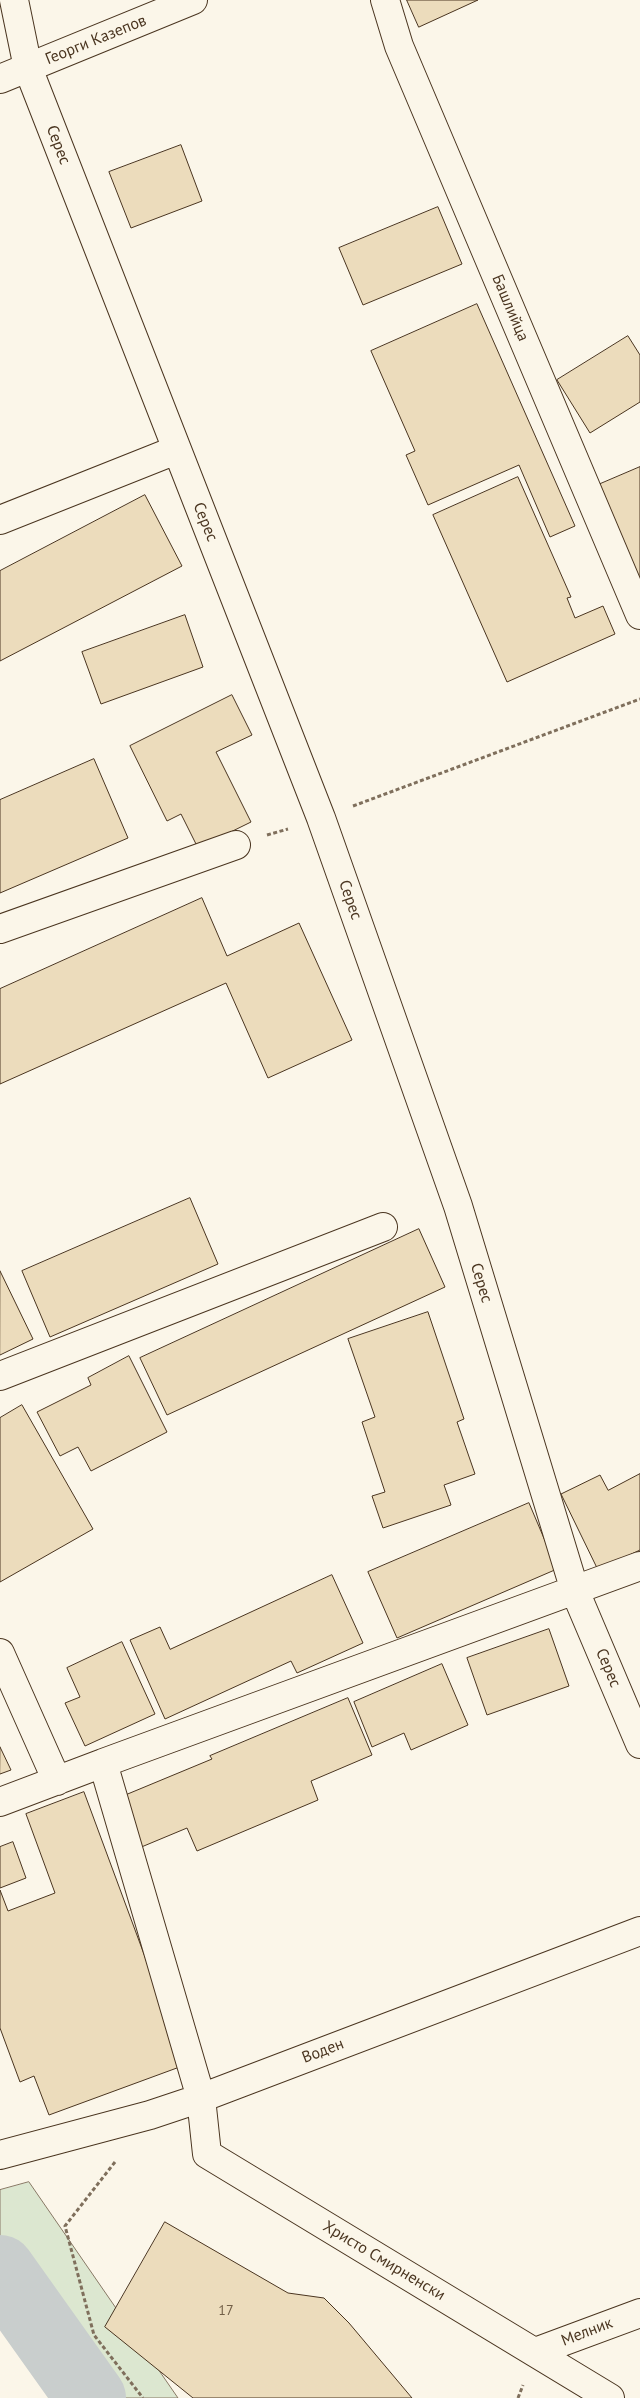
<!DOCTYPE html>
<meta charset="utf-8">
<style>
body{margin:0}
canvas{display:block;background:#fbf6e9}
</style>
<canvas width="640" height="2398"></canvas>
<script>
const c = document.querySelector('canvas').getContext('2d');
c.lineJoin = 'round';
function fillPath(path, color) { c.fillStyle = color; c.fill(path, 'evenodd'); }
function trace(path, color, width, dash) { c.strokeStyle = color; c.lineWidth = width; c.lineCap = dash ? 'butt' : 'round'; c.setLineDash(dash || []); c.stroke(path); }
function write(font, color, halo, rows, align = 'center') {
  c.font = font + ' "PT Sans",sans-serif'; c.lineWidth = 4; c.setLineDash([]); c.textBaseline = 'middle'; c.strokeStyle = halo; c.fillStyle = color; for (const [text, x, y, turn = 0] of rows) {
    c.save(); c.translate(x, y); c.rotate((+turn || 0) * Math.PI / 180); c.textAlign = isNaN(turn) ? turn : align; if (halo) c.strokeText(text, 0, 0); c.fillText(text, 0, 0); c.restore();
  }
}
const green = new Path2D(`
 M29 2182 178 2398H114L0 2238V2190Z`);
const river = new Path2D(`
 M0 2270 91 2398`);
const building = new Path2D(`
 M407 0H478L419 27Z
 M181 145 202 201 131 228 109 172Z
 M438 207 462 264 363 305 339 248Z
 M477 304 575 526 550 537 519 465 428 505 406 455 415 451 371 351Z
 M628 336 640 355V402L590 433 557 380Z
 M640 467V582L598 485Z
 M518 477 571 597 567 598 575 618 603 606 615 634 507 682 433 515Z
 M145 495 182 566 0 661V571Z
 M185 615 203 667 101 704 82 652Z
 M232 695 252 735 216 752 251 822 198 848 181 814 167 821 130 746Z
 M94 759 128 838 0 893V800Z
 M202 898 227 956 299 923 352 1040 268 1078 226 983 0 1084V989Z
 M190 1198 218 1264 50 1337 22 1271Z
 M419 1229 445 1287 167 1415 140 1358Z
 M0 1271 33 1339 0 1355Z
 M428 1312 464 1419 457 1422 475 1474 444 1485 451 1505 383 1528 372 1496 385 1492 362 1422 375 1417 348 1339Z
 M129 1356 167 1432 91 1471 78 1447 60 1456 37 1412 91 1385 88 1378Z
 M22 1405 93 1529 0 1582V1418Z
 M640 1474V1550L598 1570 561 1494 600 1475 608 1490Z
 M529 1503 557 1569 397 1638 368 1572Z
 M332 1575 363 1643 297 1673 291 1661 165 1719 130 1640 160 1627 170 1649Z
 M549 1629 569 1686 487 1715 467 1658Z
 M122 1642 155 1714 85 1746 65 1703 80 1697 67 1668Z
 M442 1664 468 1725 411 1750 404 1733 372 1747 354 1702Z
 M348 1698 372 1755 311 1781 318 1800 197 1851 187 1828 139 1848 118 1798 212 1759 210 1756Z
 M0 1747 11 1770 0 1774Z
 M84 1792 185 2065 49 2115 34 2076 20 2082 0 2028V1890L8 1911 55 1893 26 1814Z
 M13 1842 26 1878 0 1888V1847Z
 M165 2222 288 2293 324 2298 349 2323 412 2398H193L105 2327Z`);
const path = new Path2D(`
 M353 806 640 699
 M267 835 288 829
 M115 2162 65 2226 94 2335 143 2398
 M518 2398 523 2385`);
const street = new Path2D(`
 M14 0 28 68 321 818 458 1206 575 1591 640 1744
 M385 0 399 46 640 615
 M0 520 176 450
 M0 929 236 845
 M0 1376 383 1227
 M0 1653 57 1781
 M0 1802 103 1763
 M0 2155 150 2115 201 2098 640 1931
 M535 2352 640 2313
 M610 2398 207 2154 201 2098 103 1763 640 1566`);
const secondary = new Path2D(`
 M0 79 193 0`);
const numberNames = [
 ["17",226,2311]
];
const streetNames = [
 ["Георги Казепов",96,40,-22],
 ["Серес",58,145,69],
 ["Башлийца",510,308,67],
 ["Серес",205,522,68],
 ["Серес",350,900,71],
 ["Серес",481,1283,73],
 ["Серес",608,1668,67],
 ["Воден",323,2051,-21],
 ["Христо Смирненски",384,2261,31],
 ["Мелник",587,2332,-21]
];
fillPath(green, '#dce7d0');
trace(green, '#887966', 1);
trace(river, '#c9cecd', 70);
fillPath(building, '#ecdcbc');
trace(building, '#4a3520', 1);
trace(street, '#4a3520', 30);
trace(secondary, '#4a3520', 30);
trace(path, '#7f6f5c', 3, [4, 2.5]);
trace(street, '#fbf6e9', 28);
trace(secondary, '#fbf6e9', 28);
write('14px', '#725f47', null, numberNames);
write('16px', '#4a3520', '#fbf6e9', streetNames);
</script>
